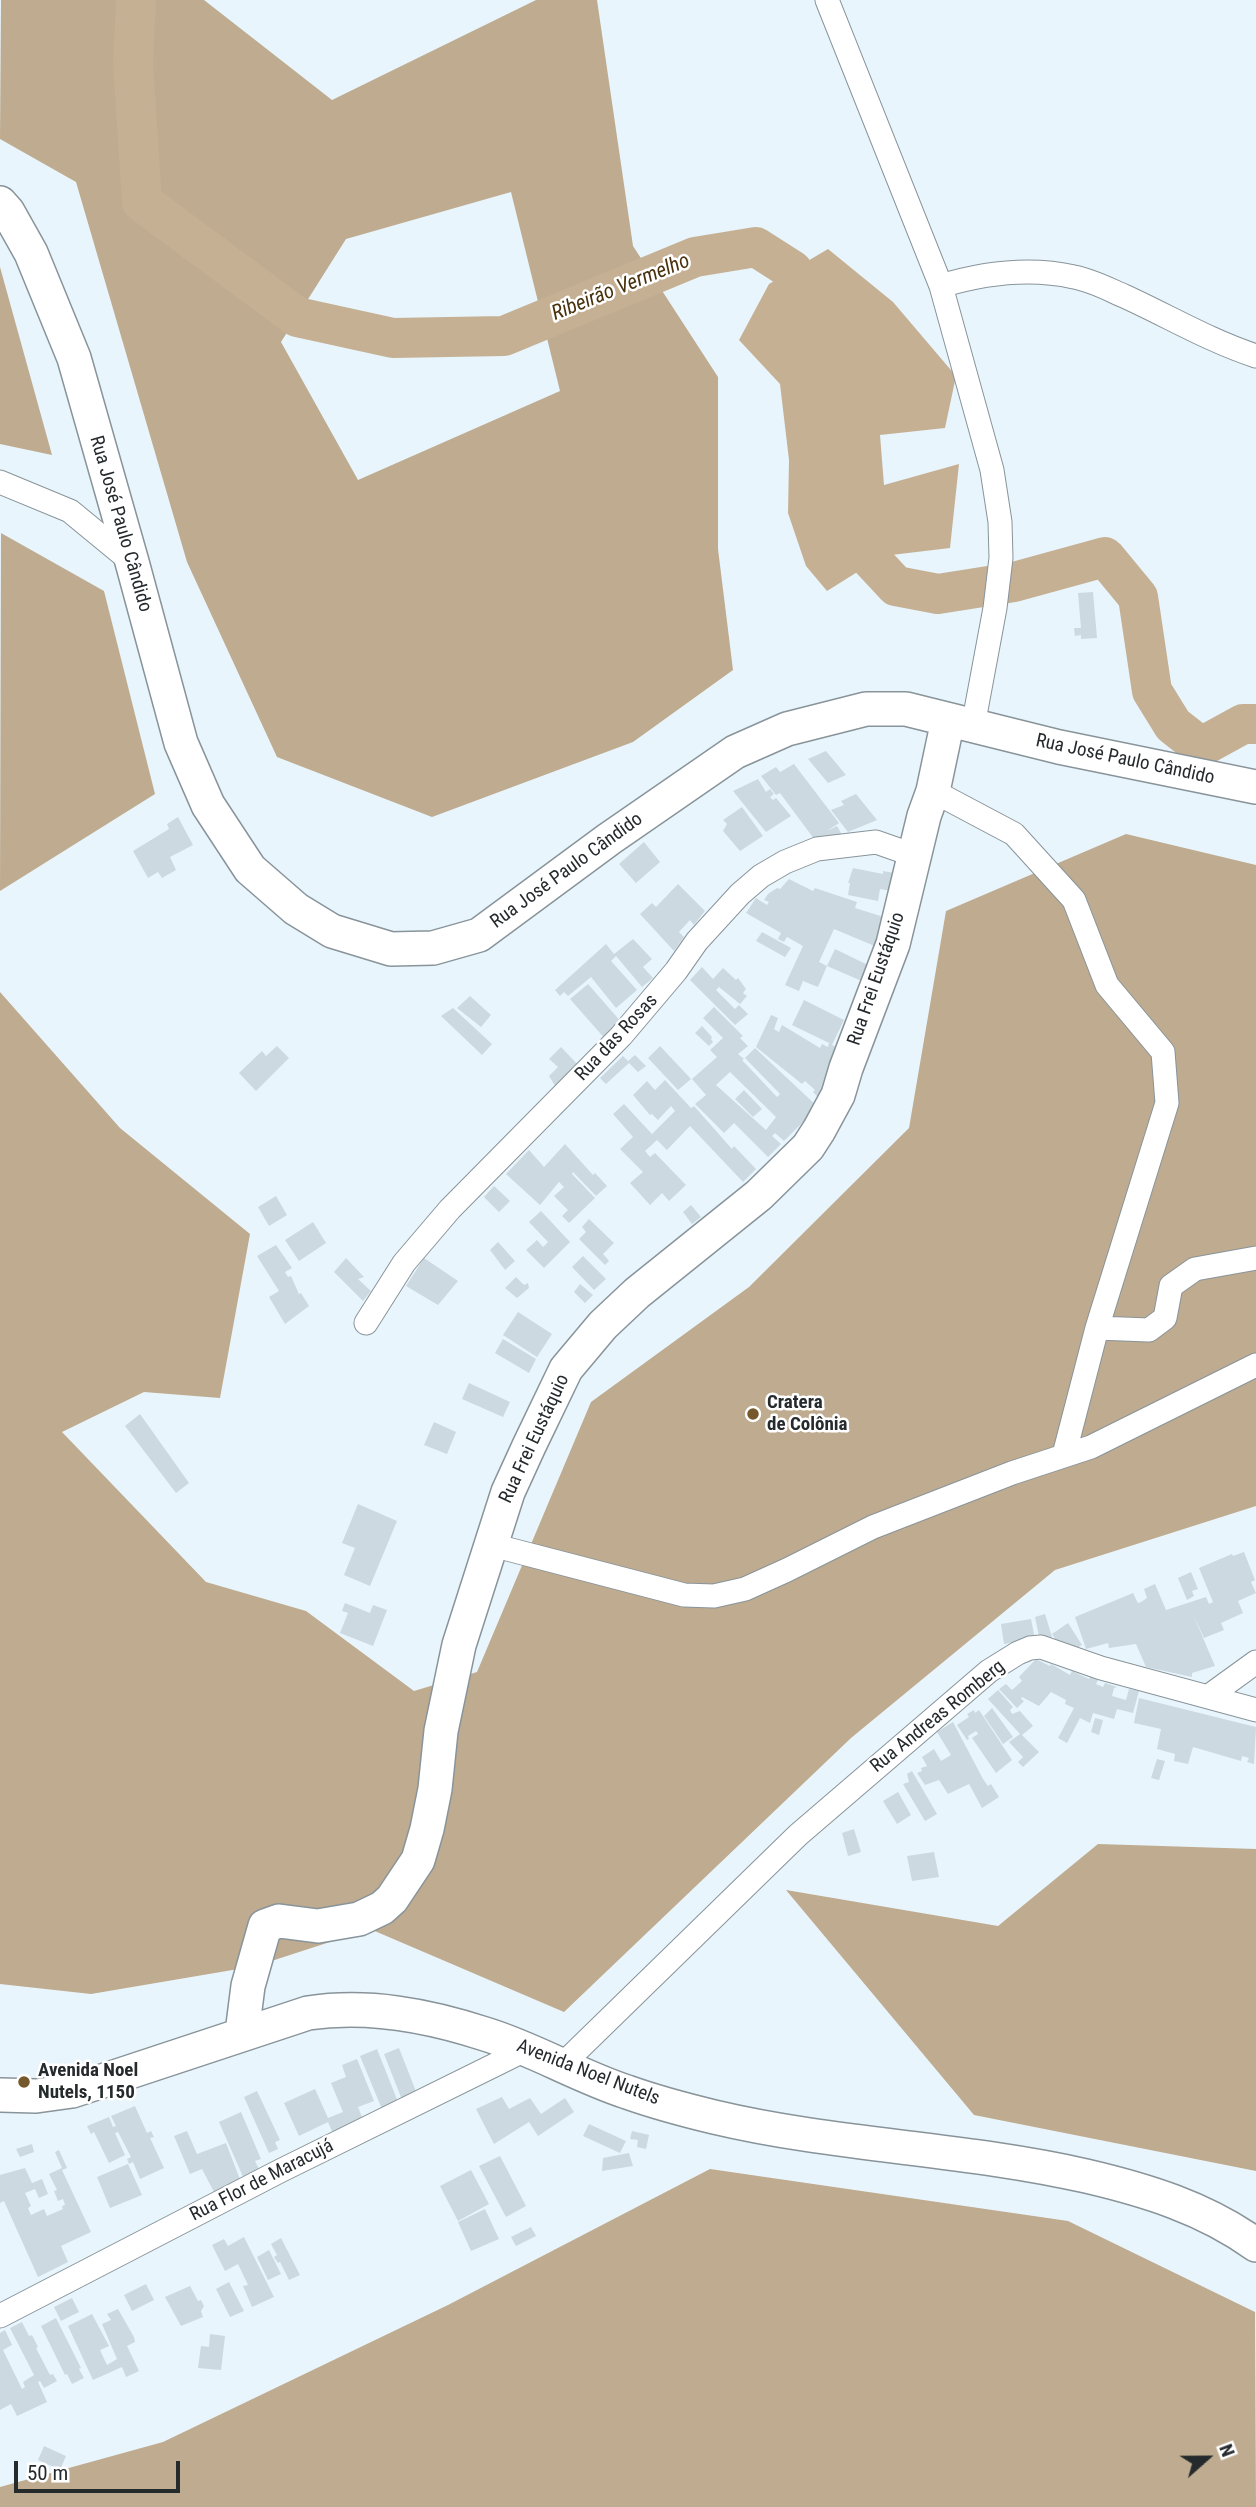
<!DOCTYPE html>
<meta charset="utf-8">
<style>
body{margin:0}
#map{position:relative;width:1256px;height:2507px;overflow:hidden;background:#e8f5fc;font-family:"Roboto Condensed",sans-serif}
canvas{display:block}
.north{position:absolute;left:1172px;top:2423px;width:70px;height:70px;-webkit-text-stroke:5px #fff;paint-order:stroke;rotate:69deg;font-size:19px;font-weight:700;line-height:28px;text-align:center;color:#252a2d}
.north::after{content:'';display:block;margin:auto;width:24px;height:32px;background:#252a2d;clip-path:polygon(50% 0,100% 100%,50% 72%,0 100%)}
.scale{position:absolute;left:14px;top:2461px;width:166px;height:32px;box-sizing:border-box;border:4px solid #252a2d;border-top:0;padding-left:9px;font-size:21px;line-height:24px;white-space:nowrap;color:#252a2d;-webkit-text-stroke:5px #fff;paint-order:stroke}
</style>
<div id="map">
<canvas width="1256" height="2507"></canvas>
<div class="north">N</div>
<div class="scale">50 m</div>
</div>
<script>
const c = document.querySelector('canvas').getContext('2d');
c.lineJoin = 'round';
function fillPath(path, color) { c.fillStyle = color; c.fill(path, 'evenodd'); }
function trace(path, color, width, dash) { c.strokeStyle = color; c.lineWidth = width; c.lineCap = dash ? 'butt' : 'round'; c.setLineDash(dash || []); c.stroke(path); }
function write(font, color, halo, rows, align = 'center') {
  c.font = font + ' "Roboto Condensed",sans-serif'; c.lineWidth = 5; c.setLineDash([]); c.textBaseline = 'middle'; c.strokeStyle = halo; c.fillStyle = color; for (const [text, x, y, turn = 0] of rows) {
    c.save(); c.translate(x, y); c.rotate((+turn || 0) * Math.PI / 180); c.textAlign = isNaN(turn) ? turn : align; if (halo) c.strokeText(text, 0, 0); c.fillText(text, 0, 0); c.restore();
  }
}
const forest = new Path2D(`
 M1 0H204L332 100 536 0H597L633 246 718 377V549L733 670 633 742 432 817 277 757 187 562 76 182 0 139ZM511 192 560 391 358 480 281 342 346 239Z
 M0 267 52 455 0 444Z
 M1 533 104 591 155 794 0 891Z
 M1126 834 1256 865V1506L1055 1570 851 1738 564 2012 370 1929 256 1966 91 1994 0 1984V992L120 1128 250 1234 220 1398 144 1392 62 1432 206 1582 306 1611 414 1691 477 1672 591 1402 749 1287 909 1128 946 911Z
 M1098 1844 1256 1849V2171L974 2115 786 1890 998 1926Z
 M710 2169 1068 2221 1255 2312 1256 2507H0V2487L163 2442 448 2305Z`);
const water = new Path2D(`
 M828 249 893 302 956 376 945 428 880 435 884 485 959 464 950 548 883 556 827 591 806 566 788 513 789 460 780 384 739 340 769 284Z`);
const river = new Path2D(`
 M136 0 133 63 142 202 297 317 393 338 504 336 695 257 756 247 792 270 825 313
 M851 513 868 556 896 586 938 594 1014 582 1105 557 1138 597 1152 691 1173 725 1201 747 1243 724H1256`);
const building = new Path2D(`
 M1093 592 1097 638 1081 639V635L1075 636 1074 628H1081L1078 593Z
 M826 751 846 775 828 783 808 759Z
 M794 764 839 823 827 831 837 826 842 835 820 847 780 793 776 795 761 776 776 767 780 772Z
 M758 779 766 792 770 789 774 794 770 797 773 800 776 798 791 816 766 832 733 791Z
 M856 794 877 820 848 832 831 810 844 805 841 801Z
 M742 807 763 836 740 851 723 831 727 824 723 820Z
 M178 817 193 845 170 857 176 870 162 878 158 872 148 878 133 851 169 829 167 824Z
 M644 842 660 862 636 883 619 864Z
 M853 868 883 874V871L900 874 897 892 880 889 878 901 848 895 850 883H848Z
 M789 879 813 891 815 888 857 902 855 908 887 918 877 947 834 929 819 962 827 966 818 987 803 981 799 991 785 985 803 946 787 937 784 942 778 939 781 933 746 913 756 898 767 905 769 902 764 900 768 894 777 888 780 889Z
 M678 884 705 911 694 925 690 920 679 932 684 937 674 951 640 914 652 903 656 907Z
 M762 932 791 948 785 957 756 941Z
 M633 939 652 959 643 967 653 978 642 987 616 956 611 961 637 990 616 1008 591 977 568 996 564 992 560 996 555 990 606 944 614 954Z
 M835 949 870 966 864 982 827 966Z
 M702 967 713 979 723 968 736 980 738 978 746 989 743 993 747 996 740 1004 719 987 716 990 735 1009 739 1005 748 1014 735 1025 690 980Z
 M588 984 623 1024 607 1041 570 999Z
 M470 996 491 1015 481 1027 457 1008Z
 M804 1000 844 1020 832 1045 840 1049 820 1099 813 1092 815 1090 805 1081 802 1084 756 1047 771 1015 778 1018 774 1029 779 1032 782 1025 820 1048 822 1044 828 1047 829 1043 792 1025Z
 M714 1007 743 1036 740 1038 748 1046 738 1054 744 1059 742 1060 777 1097 780 1094 745 1058 755 1048 818 1107 784 1141 775 1133 772 1136 781 1144 768 1157 734 1123 724 1133 695 1104 706 1095 692 1079 717 1057 710 1050 723 1038 703 1018ZM730 1072 776 1117 766 1130 716 1085Z
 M453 1008 492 1044 482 1055 441 1016Z
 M702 1026 712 1037 711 1039 713 1042 709 1046 695 1033Z
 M277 1046 289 1058 256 1091 239 1073 262 1051 266 1056Z
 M660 1046 691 1079 678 1090 648 1058Z
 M561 1047 580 1067 557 1089 549 1076 558 1067 549 1059Z
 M635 1055 646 1066 638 1072 629 1063 606 1084 600 1078 623 1056 628 1061Z
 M665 1080 691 1108 694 1106 732 1149 734 1146 756 1169 743 1182 690 1126 667 1150 657 1140 645 1151 650 1157 655 1153 686 1185 669 1201 662 1193 650 1205 630 1183 643 1172 620 1149 633 1137 613 1114 624 1104 652 1134 675 1111 671 1106 658 1120 652 1114 650 1115 633 1095 647 1081 655 1090Z
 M744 1090 762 1109 753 1117 735 1099Z
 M565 1144 593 1175 595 1173 607 1186 596 1196 573 1172 572 1174 595 1198 569 1223 562 1216 568 1210 554 1196 564 1187 559 1182 540 1205 506 1174 529 1150 544 1167Z
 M494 1186 510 1201 499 1212 484 1197Z
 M276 1196 287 1215 269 1226 258 1207Z
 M691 1205 701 1217 692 1224 683 1212Z
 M541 1211 570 1242 544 1268 526 1250 537 1240 543 1247 548 1242 529 1222Z
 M589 1219 614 1243 603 1254 609 1261 605 1265 579 1239 586 1232 582 1227Z
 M313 1222 326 1243 299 1261 285 1240Z
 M498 1242 515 1261 505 1270 490 1250Z
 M276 1245 292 1268 285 1272 288 1277 291 1276 299 1294 301 1293 309 1306 285 1324 269 1297 279 1291 257 1256Z
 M583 1256 606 1279 594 1290 572 1267Z
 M346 1258 364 1277 358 1279 371 1291 363 1301 334 1272Z
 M424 1258 458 1281 438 1305 406 1286Z
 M516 1277 524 1285 528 1283 529 1288 517 1298 505 1288Z
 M580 1284 593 1295 585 1303 574 1292Z
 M518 1312 552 1334 537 1357 503 1335Z
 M503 1339 536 1359 529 1373 495 1353Z
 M469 1383 510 1402 503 1417 462 1399Z
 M140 1414 189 1483 176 1493 125 1426Z
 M434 1422 456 1432 447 1454 424 1445Z
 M358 1504 397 1521 370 1586 344 1575 355 1548 342 1543Z
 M1244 1552 1255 1580 1251 1582 1256 1593 1238 1601 1243 1613 1221 1623 1224 1630 1204 1638 1192 1612 1215 1666 1192 1673V1677L1146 1667 1136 1644 1109 1648 1108 1643 1086 1649 1075 1617 1133 1593 1138 1603 1141 1602 1147 1598 1144 1589 1155 1584 1166 1610 1206 1597 1209 1604 1213 1602 1199 1568 1232 1554 1233 1556Z
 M1191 1572 1198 1589 1192 1591 1194 1596 1187 1600 1178 1578Z
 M345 1603 370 1613 373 1605 387 1610 373 1646 340 1633 348 1613 342 1611Z
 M1045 1614 1052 1637 1040 1641 1035 1617Z
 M1031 1619 1035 1639 1004 1644 1001 1624Z
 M1068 1623 1082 1645 1070 1652 1062 1649 1052 1634Z
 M1036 1659 1050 1666 1051 1664 1070 1675 1072 1671 1089 1679 1090 1677 1098 1680 1096 1684 1103 1687 1105 1683 1117 1687 1114 1688 1112 1696 1126 1700 1129 1689 1139 1691 1133 1713 1117 1709 1114 1719 1093 1713 1090 1723 1080 1718 1067 1743 1058 1738 1074 1708 1065 1704 1066 1700 1051 1692 1039 1706 1022 1697 1021 1699 1024 1701 1017 1708 999 1689 1006 1684 1012 1690 1022 1681 1019 1677Z
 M998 1690 1013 1707 1010 1710 1012 1714 1020 1711 1033 1726 1022 1735 1039 1752 1023 1767 1018 1762 1023 1757 1009 1742 1020 1734 988 1699Z
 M1139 1698 1256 1727 1254 1764 1247 1762 1249 1758 1242 1756 1241 1761 1193 1747 1188 1764 1174 1761 1175 1754 1157 1749 1161 1729 1134 1723Z
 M992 1708 1013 1737 1003 1744 984 1716Z
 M974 1710 975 1713 979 1710 1012 1760 996 1773 972 1738 978 1734 976 1731 968 1736 969 1739 967 1740 957 1725 969 1717 967 1714Z
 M1095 1718 1103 1720 1099 1735 1091 1732Z
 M953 1722 983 1779 988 1786 991 1784 999 1797 982 1808 969 1784 948 1794 939 1780 925 1785 917 1773 922 1771 921 1768 927 1766 922 1757 934 1749 941 1761 951 1755 937 1732Z
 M1157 1759 1165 1761 1159 1780 1151 1778Z
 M912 1771 937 1814 925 1821 903 1784 909 1782 907 1774Z
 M898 1792 911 1815 897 1824 883 1801Z
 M854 1829 861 1852 848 1856 842 1833Z
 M934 1852 939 1877 912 1881 907 1856Z
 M399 2048 419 2099 404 2105 384 2054Z
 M377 2049 400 2107 384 2114 360 2056Z
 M357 2059 374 2101 358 2107 364 2122 334 2136 328 2122 299 2136 284 2103 315 2089 328 2118 343 2112 331 2083 346 2077 342 2065Z
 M257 2091 280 2140 275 2142 278 2149 269 2153 244 2097Z
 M502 2097 509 2109 530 2098 541 2114 565 2098 574 2112 538 2136 529 2122 494 2144 476 2109Z
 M135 2106 147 2133 151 2131 154 2137 150 2138 164 2168 140 2179 133 2162 129 2164 127 2159 131 2157 118 2132 115 2133 125 2155 109 2163 94 2132 91 2134 87 2126 109 2117 113 2127 116 2126 111 2116Z
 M241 2112 261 2159 255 2161 260 2171 244 2179 219 2122Z
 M589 2124 626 2141 620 2153 583 2136Z
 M187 2131 197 2154 226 2143 241 2182 214 2192 202 2169 190 2174 174 2136Z
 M632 2131 649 2135 646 2149 637 2147 638 2140 630 2139Z
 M32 2144 34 2152 20 2157 16 2149Z
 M59 2150 67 2168 62 2170 91 2232 61 2246 68 2262 38 2277 4 2201 0 2203V2175L25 2168 32 2183 42 2179 48 2194 39 2198 35 2189 25 2193 31 2206 28 2208 31 2215 44 2209 47 2216 63 2209 62 2206 65 2205 63 2199 58 2201 54 2191 57 2190 49 2174 62 2168 55 2152Z
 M629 2153 633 2166 602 2171 603 2158Z
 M500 2156 526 2206 506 2217 479 2166Z
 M128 2164 142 2195 110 2208 97 2177Z
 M471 2170 489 2204 458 2221 440 2186Z
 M485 2209 499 2239 471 2251 458 2222Z
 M531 2227 536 2236 516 2246 511 2237Z
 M244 2237 274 2297 252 2307 243 2286 248 2285 238 2264 225 2271 212 2245 224 2239 228 2246Z
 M281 2238 300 2275 289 2280 280 2262 278 2263 274 2257 277 2255 271 2244Z
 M269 2250 281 2274 268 2280 257 2257Z
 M229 2282 244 2311 230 2317 216 2289Z
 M146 2284 154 2300 132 2311 124 2295Z
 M190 2286 198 2301 201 2300 204 2306 201 2311 203 2317 181 2326 165 2297Z
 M72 2298 79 2312 61 2321 54 2307Z
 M118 2309 134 2337 135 2342 127 2346 139 2371 126 2377 122 2367 93 2380 68 2326 92 2314 109 2346 100 2350 107 2365 117 2359 102 2324 111 2320 107 2314Z
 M56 2318 81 2368 79 2369 84 2378 72 2384 67 2374 65 2375 41 2326Z
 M22 2322 29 2336 32 2335 38 2347 36 2348 50 2375 53 2374 57 2381 44 2388 40 2381 38 2382 47 2402 17 2416 11 2404 0 2410V2333L5 2330 12 2345 3 2350 22 2389 25 2387 23 2382 34 2375 10 2328Z
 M210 2334 225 2336 221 2370 198 2368 201 2346 209 2347Z
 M44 2446 66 2456 60 2470 38 2460Z`);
const street = new Path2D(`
 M827 0 941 286 992 470 1000 522 1001 558 995 608 973 726
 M941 286C984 273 1029 267 1074 277 1091 280 1108 289 1124 296 1168 316 1210 341 1256 356
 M0 482 70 511 132 562
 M933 791 1014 834 1074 900 1107 985 1163 1052 1167 1103 1097 1328 1149 1330 1165 1318 1171 1286 1195 1269 1256 1258
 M366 1323 404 1263 450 1209 621 1036 676 971 697 941 740 894 761 876 785 862 817 849 876 842 916 856
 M1064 1455 1097 1328
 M492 1545 684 1595 714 1596 745 1589 787 1570 873 1527 1012 1473 1091 1447 1256 1365
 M1209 1696 1256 1662
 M561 2066 798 1835 989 1671 1018 1653 1030 1648 1041 1647 1101 1668 1256 1710
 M0 2316 280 2171 525 2050`);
const secondary = new Path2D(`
 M0 203 8 212 31 253 74 358 132 562 181 743 208 805 250 869 296 909 332 931 391 949 433 948 479 935 609 839 735 752 787 729 866 709H906L1059 747 1256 787
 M242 2033 248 1986 265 1926 279 1921 318 1926 359 1919 382 1908 392 1899 418 1860 427 1829 435 1789 441 1731 459 1645 508 1492 529 1446 566 1369 603 1325 637 1293 759 1195 808 1147 819 1130 838 1095 846 1068 893 944 924 816 933 791 948 720
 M0 2095 36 2096 72 2091 308 2013C368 2004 427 2015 485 2034 534 2049 578 2076 627 2092 655 2102 685 2110 714 2117 836 2146 963 2148 1086 2176 1146 2190 1205 2208 1256 2245`);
const markers = [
 [753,1414,7,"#75582c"],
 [24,2082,7,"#75582c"]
];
const streetNames = [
 ["Rua José Paulo Cândido",120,524,74],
 ["Rua José Paulo Cândido",1125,760,12],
 ["Rua José Paulo Cândido",567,871,-36],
 ["Rua Frei Eustáquio",877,979,-71],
 ["Rua das Rosas",617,1038,-47],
 ["Rua Frei Eustáquio",535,1439,-65],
 ["Rua Andreas Romberg",938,1717,-39],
 ["Avenida Noel Nutels",588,2073,21],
 ["Rua Flor de Maracujá",262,2181,-27]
];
const poiNames = [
 ["Cratera",767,1403],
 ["de Colônia",767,1425],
 ["Avenida Noel",38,2071],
 ["Nutels, 1150",38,2093]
];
const waterNames = [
 ["Ribeirão Vermelho",621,288,-22]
];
fillPath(forest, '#bfab8f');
fillPath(water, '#c5b094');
trace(river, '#c5b094', 40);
fillPath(building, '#ccd9e0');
trace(street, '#88949a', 25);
trace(secondary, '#88949a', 36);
trace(street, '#fff', 23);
trace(secondary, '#fff', 33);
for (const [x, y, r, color] of markers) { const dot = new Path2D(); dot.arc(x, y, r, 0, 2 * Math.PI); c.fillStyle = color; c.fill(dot); trace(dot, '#fff', 2.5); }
write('19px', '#252a2d', '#fff', streetNames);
write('bold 19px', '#252a2d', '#fff', poiNames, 'left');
write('italic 21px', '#48310c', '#fff', waterNames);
</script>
